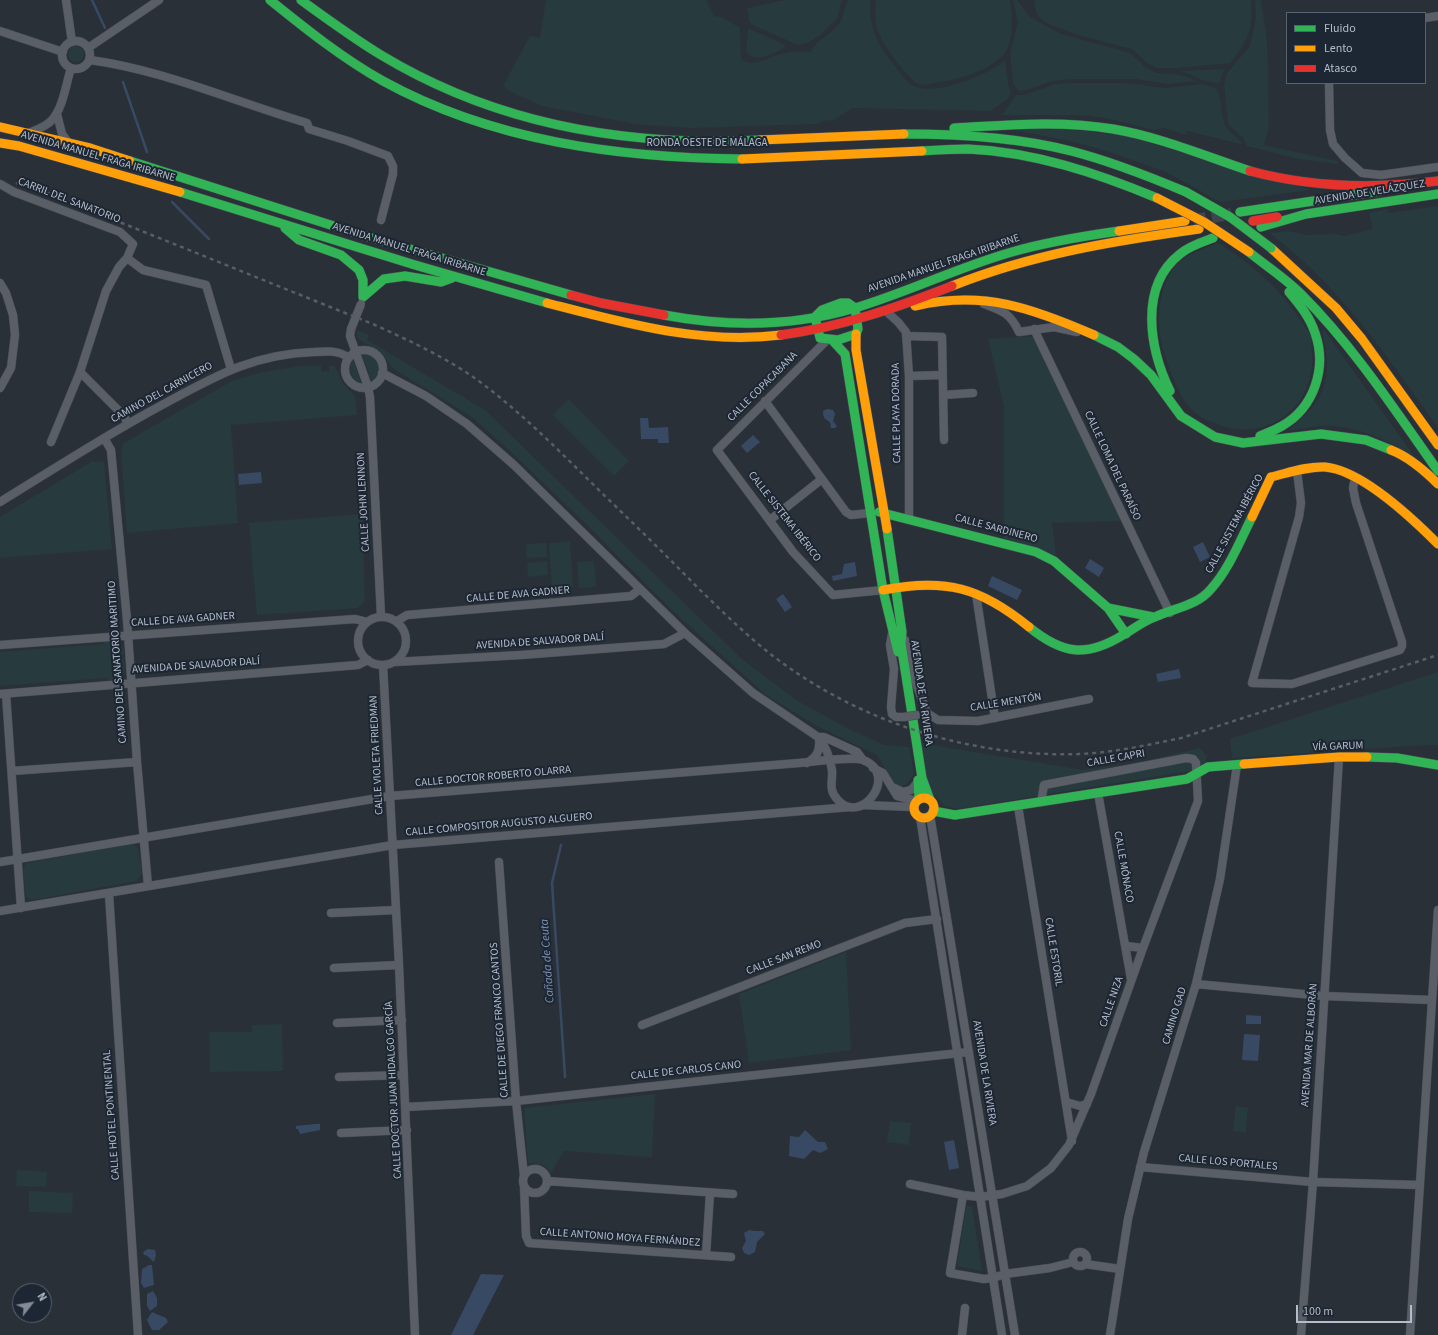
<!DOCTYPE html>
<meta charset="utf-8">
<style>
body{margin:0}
#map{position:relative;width:1438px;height:1335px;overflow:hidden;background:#2a3038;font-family:"Source Sans 3",sans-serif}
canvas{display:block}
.legend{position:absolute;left:1286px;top:12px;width:140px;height:72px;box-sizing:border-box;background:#1d2633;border:1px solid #59626f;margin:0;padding:5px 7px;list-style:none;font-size:12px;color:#b4bcc9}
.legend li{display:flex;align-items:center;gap:8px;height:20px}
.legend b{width:20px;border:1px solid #59626f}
.north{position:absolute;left:12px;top:1283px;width:40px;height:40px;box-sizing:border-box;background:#1d2633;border:1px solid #59626f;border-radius:50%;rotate:59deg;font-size:11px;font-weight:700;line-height:16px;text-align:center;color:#b4bcc9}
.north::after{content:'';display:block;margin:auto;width:14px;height:18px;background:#848b96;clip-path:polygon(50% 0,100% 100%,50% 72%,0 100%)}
.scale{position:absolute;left:1296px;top:1305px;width:116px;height:18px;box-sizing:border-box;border:2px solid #b4bcc9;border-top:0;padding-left:5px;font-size:12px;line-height:14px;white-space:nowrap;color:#b4bcc9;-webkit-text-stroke:3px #1d2633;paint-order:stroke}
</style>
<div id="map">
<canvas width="1438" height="1335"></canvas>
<ul class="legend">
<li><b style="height:5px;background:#30b455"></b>Fluido</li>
<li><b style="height:5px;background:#ff9f0a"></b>Lento</li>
<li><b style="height:5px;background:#e5322d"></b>Atasco</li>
</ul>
<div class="north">N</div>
<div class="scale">100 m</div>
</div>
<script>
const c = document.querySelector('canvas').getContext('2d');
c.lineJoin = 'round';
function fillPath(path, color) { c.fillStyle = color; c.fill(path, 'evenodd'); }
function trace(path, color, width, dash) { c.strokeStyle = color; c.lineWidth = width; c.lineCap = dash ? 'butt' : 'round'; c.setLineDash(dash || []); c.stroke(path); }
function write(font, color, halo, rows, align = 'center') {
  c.font = font + ' "Source Sans 3",sans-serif'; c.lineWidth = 4; c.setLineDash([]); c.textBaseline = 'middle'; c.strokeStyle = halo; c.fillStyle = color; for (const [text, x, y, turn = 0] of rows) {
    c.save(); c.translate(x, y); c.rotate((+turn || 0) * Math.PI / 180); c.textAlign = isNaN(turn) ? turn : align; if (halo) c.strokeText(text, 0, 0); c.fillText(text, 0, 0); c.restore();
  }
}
const green = new Path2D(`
 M546 0H706L714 16 722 17 740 28 741 60C757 67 767 57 782 54 792 51 800 52 810 52 817 40 830 35 839 24 844 17 844 8 848 0H870C869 24 876 43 891 61 897 68 902 77 909 83 930 100 986 75 1005 61L1008 84 1011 93 1008 99 990 111 852 108 833 121 825 120 817 124 691 128 635 124 542 106 511 92 503 86 530 36 540 38Z
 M785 0H842L837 19 819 36 807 43 798 45 753 25 749 21 747 8Z
 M876 0H1010C1012 14 1014 38 1006 51 991 74 944 83 919 85 905 75 884 48 878 31 874 22 875 9 876 0Z
 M1013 0H1017L1030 17 1061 34 1130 53 1145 67 1157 73 1174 74 1188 77 1196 81 1168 84 1135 79H1068L1049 82 1027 90 1018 91 1013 83 1010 53 1018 22Z
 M1035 0H1251C1253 30 1249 40 1230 63L1177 68H1158L1147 63 1132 49 1078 35 1044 22 1037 14 1034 4Z
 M1255 0H1261L1267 41 1268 70 1269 126 1264 145 1337 161 1338 164 1298 159 1247 146 1243 138 1228 124 1224 85 1227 73 1250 46 1256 18Z
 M748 28 783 44 785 48C772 53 756 65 746 51Z
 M68 54a8 8 0 1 1 16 0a8 8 0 1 1-16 0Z
 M1224 69 1219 84 1202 80 1181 71Z
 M1073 83H1126L1165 88 1202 84 1216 88C1223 99 1220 113 1225 125 1228 131 1236 137 1241 141V144L1187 131 1186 135 1164 128 1153 130 1110 119 1084 115H1002L1016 95H1024L1056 84Z
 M1004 128H1050L1120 134 1311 190 1220 202 1166 172 1109 152 1075 142Z
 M1438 206V428C1389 359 1338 283 1269 233L1288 231 1306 235 1336 234 1345 236 1373 229 1369 213 1387 209 1389 213Z
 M1218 243C1251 263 1280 288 1301 321 1304 325 1309 331 1311 336 1312 342 1311 349 1312 354 1316 407 1266 444 1217 424 1209 421 1199 417 1193 411 1183 401 1177 388 1172 375 1165 358 1159 340 1159 322 1159 299 1165 268 1188 256 1197 251 1208 247 1218 243Z
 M357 330 369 335 367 340 485 410 742 659 796 700 847 728 884 745 909 747 914 774 906 785 901 786 894 783 877 755 815 725 766 695 674 612 588 526 513 454 472 417 394 369 377 349 366 344 357 337Z
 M1322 331H1325L1416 459C1392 441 1364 429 1333 426 1319 425 1302 429 1287 431 1327 399 1333 380 1322 331Z
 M1035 336 1122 521 1052 523 1056 555 1004 541V406L988 339Z
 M361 352C378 354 384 370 372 383Z
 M352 357 362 385C351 380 348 368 352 357Z
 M300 366H321V371L329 372V366H335L343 384 355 396 357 415 231 425 238 523 127 533 121 451 124 443 232 381 259 373Z
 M569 399 629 461 614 476 553 415Z
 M91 462H104L112 549 0 558V517Z
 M362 514 365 601 358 608 257 615 249 523Z
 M570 541 573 588 552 589 549 543Z
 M546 543 547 557 527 558 526 544Z
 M547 561 548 575 528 577 527 563Z
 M594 561 596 587 579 588 577 562Z
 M104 641 117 642 123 648 125 672 117 679 108 681 107 678 0 686V652L103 644Z
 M1438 672V745L1409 746 1232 758 1230 739Z
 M920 743 1083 770 1136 763 1200 748 1207 756 1205 765 1190 771 957 809 945 806 929 789Z
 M133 844 138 848 142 874 137 881 33 900 26 897 23 870 26 863Z
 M846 952 851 1050 749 1063 739 994Z
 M282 1024 283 1071 210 1072 209 1032H252V1025Z
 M655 1094 652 1157 564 1151 551 1173 544 1165 528 1163 524 1108Z
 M1236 1106 1248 1108 1246 1133 1233 1131Z
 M890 1121 911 1123 909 1145 887 1142Z
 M17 1170 47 1172 46 1187 16 1186Z
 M29 1191 73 1193 72 1213 29 1212Z
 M966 1206H972L982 1271 957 1266Z`);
const water = new Path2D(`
 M827 409 833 410 835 414 833 421 837 426 835 428H831L830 422C824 419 823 417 823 411Z
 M648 418 649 428 668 427 669 443H658V439H641L640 418Z
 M753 435 760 442 747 453 741 446Z
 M261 472 262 483 239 485 238 474Z
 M1203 542 1210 557 1200 562 1193 547Z
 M1090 559 1104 568 1099 577 1085 568Z
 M855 562 857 576 833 581 832 576 842 574 844 564Z
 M992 576 1022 590 1017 600 988 586Z
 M783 594 792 607 785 612 776 599Z
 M1179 669 1181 678 1158 682 1156 674Z
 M1246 1015 1261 1016V1024H1246Z
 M1244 1034 1260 1035 1258 1061 1242 1060Z
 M315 1124H320V1130L300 1134 298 1129H296V1126Z
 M805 1130 818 1142H825L828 1149 820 1153 813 1150 804 1159 789 1156 790 1136 799 1137Z
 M954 1140 959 1168 949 1170 944 1142Z
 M749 1230C752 1231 761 1231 763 1231L765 1234 757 1242 755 1252 749 1255 744 1253 742 1248 746 1241 744 1233Z
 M148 1249 155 1250 156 1255 154 1262 146 1255H144L143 1252Z
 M149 1265H152L154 1285 144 1288 141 1283 142 1269Z
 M481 1274 504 1275 473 1335H451Z
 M153 1291 157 1298V1306L150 1311 147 1306V1294Z
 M152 1312 166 1318 168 1322 159 1330H152L147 1320Z`);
const stream = new Path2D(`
 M92 0 105 28
 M123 82 147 152
 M172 202 209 239
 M561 845 552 883 565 1077`);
const primaryTunnel = new Path2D(`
 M1194 220 1231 214`);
const street = new Path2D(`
 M66 0 72 42
 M1425 18 1438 16
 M0 31 63 52
 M62 55a14 14 0 1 1 28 0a14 14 0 1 1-28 0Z
 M88 48 159 0
 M90 60C164 70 235 102 307 123L309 129 348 141 388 156 393 166V174L381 220
 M1329 83 1330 130 1333 144 1345 158 1362 173 1381 175 1438 167
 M57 114 62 134 68 142
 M29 133C36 130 45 127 51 121 63 109 66 84 71 68
 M0 184 14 192 120 232 133 244 127 258 119 267 106 291 80 372 51 442
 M127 258 143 270 206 285 231 369
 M0 283 6 293 13 315 15 335 11 368 0 388
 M984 304C1003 311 1010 313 1019 332L1054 327 1077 332
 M889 314 898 322 906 332 909 376V519
 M351 329 350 336 368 387 370 397 381 616
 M1034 329 1170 613
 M906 336 942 337 944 440
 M827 340 717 450 793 552 833 595 883 590
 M345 369a19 19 0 1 1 38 0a19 19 0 1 1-38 0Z
 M80 372 124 416 128 424
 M909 376 942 375
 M943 395 973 393
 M765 401 846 512 851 515 870 513
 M104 438 111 450 127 620 137 762 148 886
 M1297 471 1301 503 1299 517 1252 683 1292 684 1400 650 1402 646V642L1356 503 1353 488 1355 478
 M0 502C54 469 106 435 162 405 214 377 252 354 314 352 326 351 339 350 349 358
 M770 520 822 479
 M976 594 995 718
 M358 641a24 24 0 1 1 48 0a24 24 0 1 1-48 0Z
 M397 621 407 615 631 596 640 589
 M892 634 890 645 894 669 891 707 892 714 896 717H904
 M905 640 913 675 927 713
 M0 645 355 619 367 622
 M395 662 521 655 664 644 685 633
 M383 665 399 965 415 1335
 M0 694 358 665 368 660
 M6 694 21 908
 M927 713 938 720 978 721 1089 699
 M818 737H824L857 752 863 760
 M807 763C818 756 820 750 819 738
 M873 768 883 773 897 796 917 801
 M12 771 137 762
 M892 787 903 792 911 790 918 782
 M1098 793 1131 979
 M862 805 914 807
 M1018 806 1072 1141
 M930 815 1015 1335
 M920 817 1002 1335
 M0 862 390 796 799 763C813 762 851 756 863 760 900 774 861 828 837 799 828 789 833 781 832 770 830 758 826 746 818 737L753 693 685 633 514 465 467 424 426 396 382 373
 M499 862 516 1101 524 1176
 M109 894 138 1335
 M0 911 393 845 850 807
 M331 913 396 910
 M1126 946 1143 948
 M334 968 399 965
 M1196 984 1324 996 1432 1000
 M337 1023 402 1020
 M642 1025 905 923 937 919
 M339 1077 404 1075
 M1066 1102 1080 1106 1087 1104
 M406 1107 516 1101 969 1052
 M341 1133 407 1130
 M1140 1167 1313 1182 1420 1185
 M523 1181a12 12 0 1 1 24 0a12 12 0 1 1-24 0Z
 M547 1181 733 1194
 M910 1184 963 1195 980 1197 1002 1194 1027 1186 1051 1168 1069 1145 1091 1094 1143 948 1198 801 1196 763 1193 759 1186 758 1044 785 1041 802
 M524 1186 526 1236 529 1243 731 1257
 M963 1195 950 1273 984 1279 993 1278 1005 1274 1050 1268 1073 1262
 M1073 1259a7 7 0 1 1 14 0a7 7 0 1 1-14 0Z
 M706 1255 710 1193
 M1085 1264 1120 1269
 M962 1335 965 1308
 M1110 1335 1128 1219 1144 1152 1196 984 1220 879 1237 765
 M1301 1335 1313 1182 1339 757
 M1410 1335 1438 910`);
const fast = new Path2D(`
 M270 0C306 29 342 58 383 81 492 141 619 158 742 159
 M301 0C327 19 353 38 381 55 497 125 626 147 760 140
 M954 128C1007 125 1060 120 1113 129 1160 137 1205 156 1250 171
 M904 134C960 134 1017 137 1071 151 1110 161 1148 176 1186 192
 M922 151C937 150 953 149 968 149 1034 152 1097 173 1157 198
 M130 161 365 236 571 295
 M180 192 415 265 547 303
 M1240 212 1380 191
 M1261 227 1306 214 1438 194
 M285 228 299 240 341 255 359 270 363 280V297
 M1249 252C1266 266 1285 278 1301 294 1354 347 1395 410 1438 471
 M363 297 384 279 405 276 441 282 452 278
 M841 303H848L855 308 858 329 856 334 838 340 820 338 815 317 822 310Z
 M664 315C728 327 792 327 855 308 908 292 959 267 1012 252 1046 242 1084 236 1119 231
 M1094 335 1118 347 1134 359 1151 375 1181 416 1215 437 1243 443 1321 434 1366 440 1391 450
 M833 341 845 354 883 590 898 652
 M1170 391C1150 350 1138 287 1180 254 1189 246 1202 242 1213 238
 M1260 436C1267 433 1275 430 1282 426 1315 407 1327 367 1315 333 1310 317 1299 304 1289 292
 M879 512 1036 552 1054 561 1108 608 1126 634
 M887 529 902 632 901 644 922 778 930 800
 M1108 608 1153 617
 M1029 627C1062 654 1086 658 1123 635 1134 629 1143 621 1155 617 1174 608 1197 606 1211 589 1229 569 1240 541 1252 517
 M1367 757 1397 758 1438 765
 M918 780 919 799
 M933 811 955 815 1187 779 1208 767 1244 764`);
const slow = new Path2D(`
 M0 127 90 148 130 161
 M760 140 904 134
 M0 143 19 146 180 192
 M742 159 922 151
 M1119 231 1185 221
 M1271 248 1336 308 1362 339 1438 445
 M952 286C1032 254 1114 241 1199 229
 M547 303C624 323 701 345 781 335
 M915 306C983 290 1032 308 1094 335
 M856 334V350L887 529
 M1391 450C1409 457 1425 471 1438 484
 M1252 517 1271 477C1288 473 1307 466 1325 467 1361 470 1413 519 1438 544
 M883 590C945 578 980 587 1029 627
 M1244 764 1339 757H1367
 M914 808a10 10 0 1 1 20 0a10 10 0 1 1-20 0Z`);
const jam = new Path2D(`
 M1250 171C1313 188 1374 189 1438 181
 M1253 221 1277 217
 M571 295 601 303 664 315
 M781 335C841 327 896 308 952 286`);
const rail = new Path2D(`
 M16 183 40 190 375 325C410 341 445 357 476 379 524 414 565 457 607 498 638 528 669 558 699 589 723 612 747 636 773 656 861 723 972 758 1082 754 1116 752 1148 745 1181 738L1438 655`);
const streetBridge = new Path2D(`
 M351 329 361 304
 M904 717 917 715`);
const fastBridge = new Path2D(`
 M1186 192 1230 217 1271 248`);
const slowBridge = new Path2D(`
 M1157 198 1204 222 1249 252`);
const streetNames = [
 ["RONDA OESTE DE MÁLAGA",707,144],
 ["AVENIDA MANUEL FRAGA IRIBARNE",98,157,16],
 ["AVENIDA DE VELÁZQUEZ",1370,193,-9],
 ["CARRIL DEL SANATORIO",69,201,21],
 ["AVENIDA MANUEL FRAGA IRIBARNE",409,250,17],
 ["AVENIDA MANUEL FRAGA IRIBARNE",944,264,-19],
 ["CALLE COPACABANA",763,387,-45],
 ["CAMINO DEL CARNICERO",162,393,-29],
 ["CALLE PLAYA DORADA",897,413,-91],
 ["CALLE LOMA DEL PARAÍSO",1112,466,65],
 ["CALLE JOHN LENNON",364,502,-93],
 ["CALLE SISTEMA IBÉRICO",784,517,52],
 ["CALLE SISTEMA IBÉRICO",1235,524,-62],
 ["CALLE SARDINERO",996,529,15],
 ["CALLE DE AVA GADNER",518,595,-5],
 ["CALLE DE AVA GADNER",183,620,-4],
 ["AVENIDA DE SALVADOR DALÍ",540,642,-4],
 ["CAMINO DEL SANATORIO MARITIMO",118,662,-94],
 ["AVENIDA DE SALVADOR DALÍ",196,666,-4],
 ["AVENIDA DE LA RIVIERA",921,693,82],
 ["CALLE MENTÓN",1006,703,-9],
 ["VÍA GARUM",1338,747,-2],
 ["CALLE VIOLETA FRIEDMAN",377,755,-93],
 ["CALLE CAPRI",1116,759,-10],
 ["CALLE DOCTOR ROBERTO OLARRA",493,777,-5],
 ["CALLE COMPOSITOR AUGUSTO ALGUERO",499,825,-5],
 ["CALLE MÓNACO",1123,867,80],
 ["CALLE ESTORIL",1053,952,81],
 ["CALLE SAN REMO",784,958,-21],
 ["CALLE NIZA",1112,1002,-71],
 ["CAMINO GAD",1175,1016,-73],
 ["CALLE DE DIEGO FRANCO CANTOS",500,1020,-94],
 ["AVENIDA MAR DE ALBORÁN",1310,1045,-86],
 ["CALLE DE CARLOS CANO",686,1071,-6],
 ["AVENIDA DE LA RIVIERA",984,1073,81],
 ["CALLE DOCTOR JUAN HIDALGO GARCÍA",394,1090,-93],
 ["CALLE HOTEL PONTINENTAL",112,1115,-94],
 ["CALLE LOS PORTALES",1228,1163,5],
 ["CALLE ANTONIO MOYA FERNÁNDEZ",620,1238,4]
];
const waterNames = [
 ["Cañada de Ceuta",548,961,-94]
];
fillPath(green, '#273a3e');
fillPath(water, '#384963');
trace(stream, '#384963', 2.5);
trace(primaryTunnel, '#3f454e', 12, [12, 6]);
trace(street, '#484c53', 9);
trace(fast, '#484c53', 10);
trace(slow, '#484c53', 10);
trace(jam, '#484c53', 10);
trace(street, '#5a5e66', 8);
trace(fast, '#30b455', 9);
trace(slow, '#ff9f0a', 9);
trace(jam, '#e5322d', 9);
trace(rail, '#595d64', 2.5, [4, 4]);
trace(streetBridge, '#484c53', 9, []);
trace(fastBridge, '#474c53', 10, []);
trace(slowBridge, '#474c53', 10, []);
trace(streetBridge, '#5a5e66', 8);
trace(fastBridge, '#30b455', 9);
trace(slowBridge, '#ff9f0a', 9);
write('11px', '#b4bcc9', '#1d2633', streetNames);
write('italic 12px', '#7c92b1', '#1d2633', waterNames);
</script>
